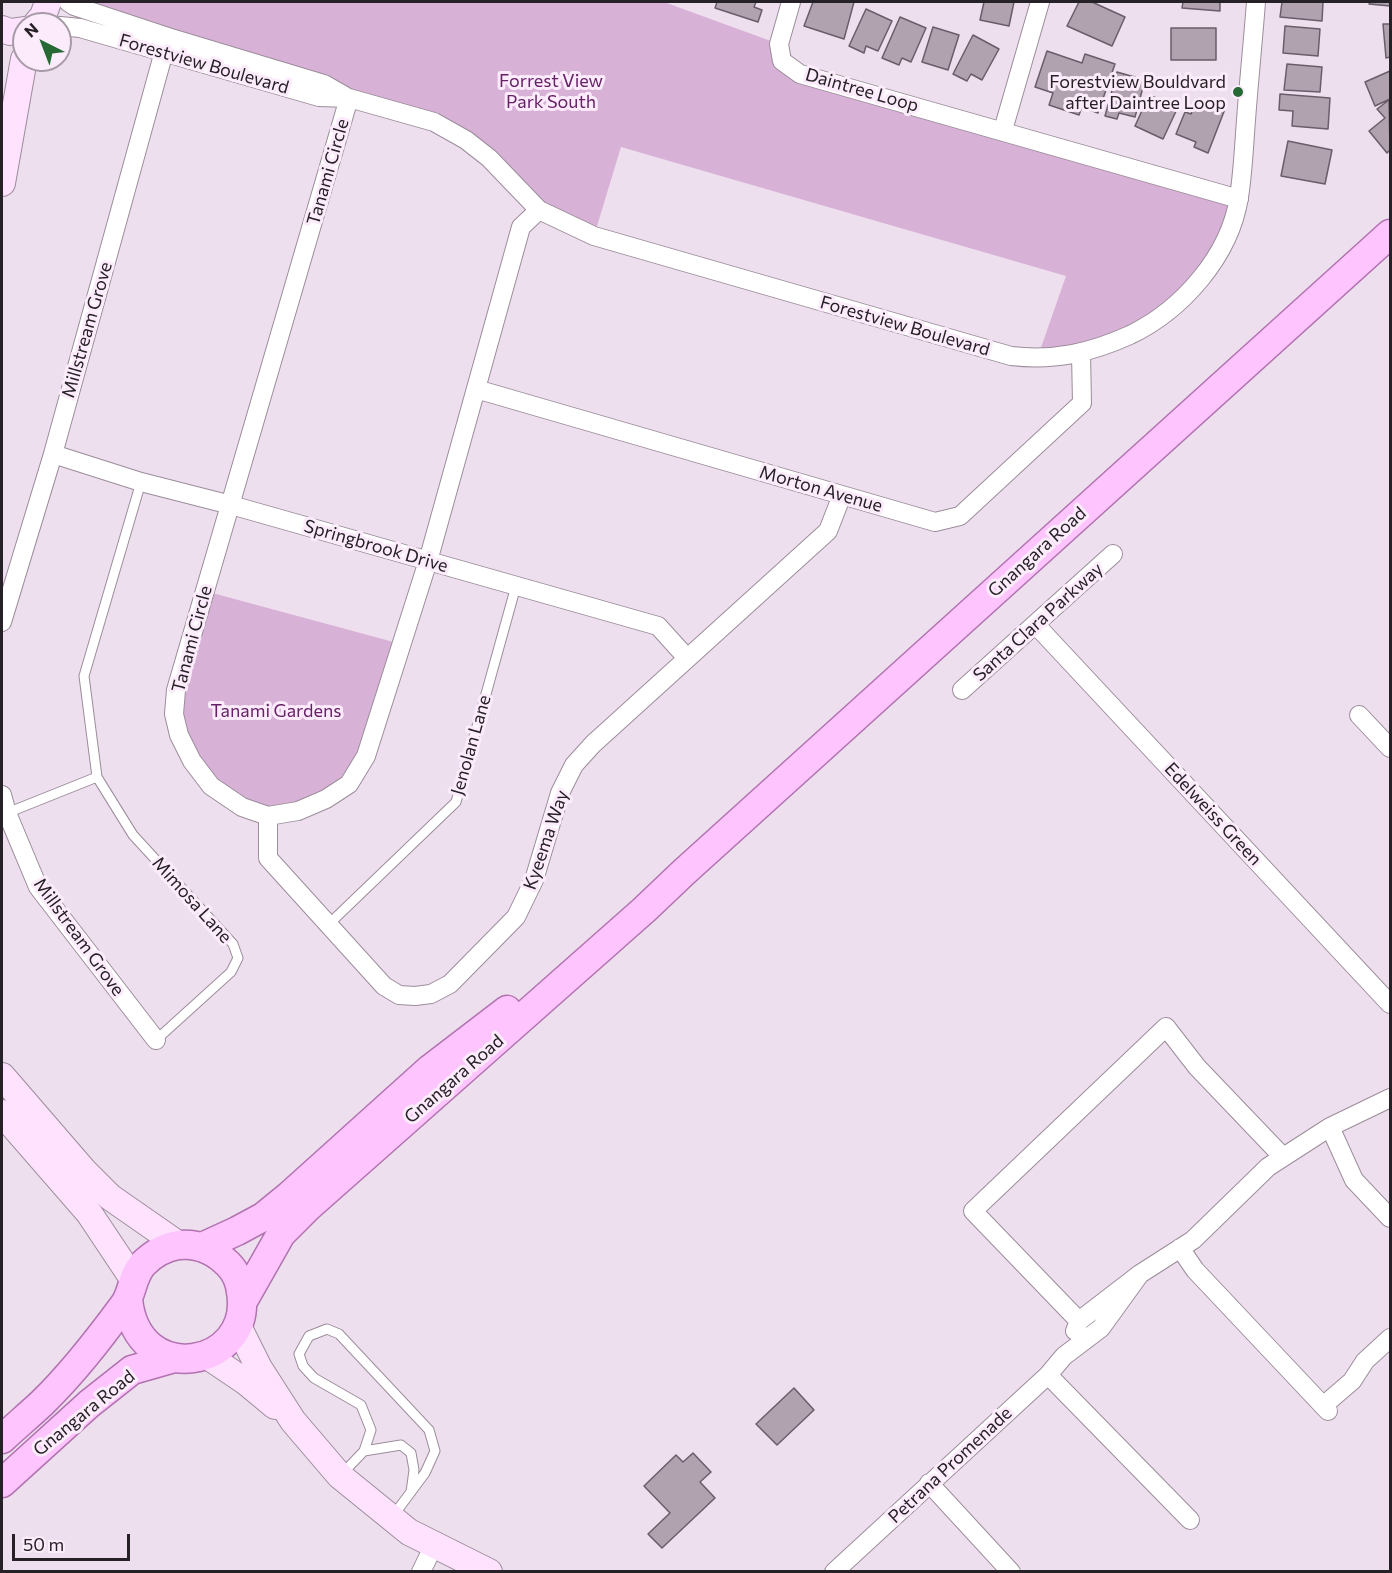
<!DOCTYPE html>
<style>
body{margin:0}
#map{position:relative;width:1392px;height:1573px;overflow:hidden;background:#eedfee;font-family:Commissioner,sans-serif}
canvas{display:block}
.frame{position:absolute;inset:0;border:3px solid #262126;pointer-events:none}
.north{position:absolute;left:12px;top:12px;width:60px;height:60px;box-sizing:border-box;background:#fcecfb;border:2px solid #a69ba6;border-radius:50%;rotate:318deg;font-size:16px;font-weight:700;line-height:24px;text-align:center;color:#262126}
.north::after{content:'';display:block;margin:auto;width:21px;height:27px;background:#276934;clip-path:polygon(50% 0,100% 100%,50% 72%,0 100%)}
.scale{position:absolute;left:12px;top:1534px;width:118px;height:27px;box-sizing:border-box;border:3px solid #262126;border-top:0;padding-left:8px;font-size:18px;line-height:21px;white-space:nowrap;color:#262126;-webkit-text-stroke:4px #fcecfb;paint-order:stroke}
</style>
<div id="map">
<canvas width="1392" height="1573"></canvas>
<div class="frame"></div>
<div class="north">N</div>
<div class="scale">50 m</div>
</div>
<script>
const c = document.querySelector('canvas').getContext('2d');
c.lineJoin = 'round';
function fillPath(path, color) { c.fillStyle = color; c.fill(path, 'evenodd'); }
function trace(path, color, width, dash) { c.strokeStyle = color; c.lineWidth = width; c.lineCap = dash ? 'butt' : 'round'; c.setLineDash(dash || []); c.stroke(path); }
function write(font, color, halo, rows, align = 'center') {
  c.font = font + ' Commissioner,sans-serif'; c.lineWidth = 6; c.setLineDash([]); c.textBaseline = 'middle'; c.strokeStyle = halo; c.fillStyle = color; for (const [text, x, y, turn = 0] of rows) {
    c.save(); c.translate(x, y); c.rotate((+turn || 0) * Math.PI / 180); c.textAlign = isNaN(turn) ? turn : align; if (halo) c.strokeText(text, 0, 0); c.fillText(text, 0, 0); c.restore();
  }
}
const green = new Path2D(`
 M68 2H664L779 44 782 61 1239 199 1210 267 1143 328 1037 359 1066 276 621 147 594 236 539 210 466 140Z
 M205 591 401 644 349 784 268 816 192 761 176 690Z`);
const building = new Path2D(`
 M717 2H756L754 7 762 10 758 22 715 8Z
 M813 2H854L844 39 804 26Z
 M984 2H1014L1009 26 980 20Z
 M1079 2H1092L1125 17 1112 46 1067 26Z
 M1183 2H1220V11L1182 8Z
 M1282 2H1323L1322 21 1280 17Z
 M1370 2H1390V6L1369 4Z
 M866 9 892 21 878 51 866 46 864 53 849 46Z
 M900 17 926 28 911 62 902 58 899 65 882 58Z
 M1383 24H1390V57L1386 58Z
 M1285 26 1320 29 1318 56 1283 53Z
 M933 27 959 35 948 70 922 62Z
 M1171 28H1216V60H1171Z
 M973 35 999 49 982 80 971 74 967 81 953 74Z
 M1047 51 1082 63 1085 54 1115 64 1098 113 1082 107 1079 115 1049 105 1053 93 1035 87Z
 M1287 64 1322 67 1320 92 1284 90Z
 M1390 71V99L1375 106 1365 82Z
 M1117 72 1145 80 1135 117 1119 113 1117 119 1105 116Z
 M1280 94 1330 98 1328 129 1292 126 1293 111 1279 110Z
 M1149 95 1178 107 1163 139 1135 126Z
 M1197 98 1225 109 1208 153 1194 147 1196 142 1176 134 1185 112 1191 114Z
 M1389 100 1390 150 1387 153 1369 131 1385 118 1377 109Z
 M1288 141 1332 150 1325 184 1281 176Z
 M794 1388 814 1410 777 1445 756 1424Z
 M693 1453 711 1472 700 1482 715 1498 662 1548 648 1534 670 1513 644 1486 676 1455 683 1462Z`);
const service = new Path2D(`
 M141 482 84 676 97 777 133 835 233 944 238 958 231 972 156 1040
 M7 813 97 777
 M328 925 456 802 516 586
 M364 1451 401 1445 411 1453 414 1470 411 1492
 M340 1476 364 1451 371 1430 361 1405 314 1378 303 1366 299 1354 309 1336 327 1329 339 1334 429 1430 435 1451 425 1473 393 1516`);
const minor = new Path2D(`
 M68 2 74 6 168 37 324 84 345 96
 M791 2 779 44 782 61 800 74 1239 199
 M60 26 80 28 319 97 349 98 434 122 466 140 489 158 539 210 594 236 1011 356C1055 361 1090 353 1130 335 1182 310 1230 256 1239 197 1243 172 1244 145 1246 120 1249 80 1253 41 1256 2
 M349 98 176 690 174 714 179 735 192 761 211 786 242 807 268 816 298 811 326 799 349 784 366 756 428 561 521 227 539 210
 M1003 130 1040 2
 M476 389 935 522 960 516 1082 403 1081 353
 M53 454 141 482 231 505 658 626 687 658
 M2 622 53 454 168 37
 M1035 624 1390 1004
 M962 690 1113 554
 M1359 715 1390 748
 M2 795 7 813 38 887 156 1040
 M268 816V858L384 986 399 995 415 996 431 994 450 984 516 917 534 880 560 793 574 765 593 744 828 531 842 495
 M1330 1127 1354 1180 1390 1218
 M1180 1248 1195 1270 1328 1411
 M1079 1321 973 1211 1166 1027 1197 1067 1283 1157
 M1075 1331 1079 1321 1140 1274 1193 1240 1268 1167 1330 1127 1390 1098
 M1048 1375 1190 1520
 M1323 1406 1352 1381 1365 1361 1390 1338
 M929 1483 1011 1572
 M421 1572 434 1545
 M834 1572 1048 1375 1064 1356 1101 1328 1140 1274`);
const secondary = new Path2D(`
 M36 24 43 16 48 2
 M2 29 10 32 24 30
 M2 183 24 59
 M2 1076 84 1171 110 1197 179 1245
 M2 1113 89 1213 133 1279
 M238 1326 259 1368 293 1421 340 1476 409 1532 489 1572
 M206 1355 246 1382 275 1406`);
const primary = new Path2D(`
 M202 1247 237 1231 263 1217 290 1195 430 1069 507 1010
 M243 1301 281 1234 307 1208 644 910 684 872 1390 234
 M2 1439C15 1427 29 1415 42 1403 73 1373 99 1339 124 1305 133 1293 131 1278 143 1264 153 1254 165 1247 179 1245 198 1243 215 1251 228 1264 235 1271 240 1282 241 1292 254 1368 137 1390 128 1299
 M2 1483 89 1404 132 1370 174 1358`);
const markers = [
 [1238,92,6,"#276934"]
];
const streetNames = [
 ["Forestview Boulevard",204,64,16],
 ["Daintree Loop",862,90,16],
 ["Tanami Circle",328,172,-74],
 ["Forestview Boulevard",905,326,16],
 ["Millstream Grove",87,330,-74],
 ["Morton Avenue",821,489,16],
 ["Springbrook Drive",376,546,16],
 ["Gnangara Road",1037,552,-42],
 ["Santa Clara Parkway",1038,622,-42],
 ["Tanami Circle",192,639,-75],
 ["Jenolan Lane",471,745,-74],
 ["Edelweiss Green",1213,814,47],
 ["Kyeema Way",546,840,-71],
 ["Mimosa Lane",192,900,48],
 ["Millstream Grove",79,937,54],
 ["Gnangara Road",454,1079,-41],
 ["Gnangara Road",84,1413,-39],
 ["Petrana Promenade",950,1465,-43]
];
const parkNames = [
 ["Forrest View",551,81],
 ["Park South",551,102],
 ["Tanami Gardens",276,711]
];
const poiNames = [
 ["Forestview Bouldvard",1226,82],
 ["after Daintree Loop",1226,103]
];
fillPath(green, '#d8b1d7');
fillPath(building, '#b1a2b0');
trace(building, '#6a5d6a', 1.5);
trace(service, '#9c8d9b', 11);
trace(minor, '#9c8d9b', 20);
trace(secondary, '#9c8d9b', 28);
trace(primary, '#b172b0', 31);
trace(service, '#fff', 9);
trace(minor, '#fff', 18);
trace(secondary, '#fee2fe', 26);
trace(primary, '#fdc4fd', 28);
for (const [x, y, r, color] of markers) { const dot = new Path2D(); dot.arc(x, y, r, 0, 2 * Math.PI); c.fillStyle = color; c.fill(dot); trace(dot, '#fcecfb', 2); }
write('18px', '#262126', '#fcecfb', streetNames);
write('18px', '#662167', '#fcecfb', parkNames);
write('18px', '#262126', '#fcecfb', poiNames, 'right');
</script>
